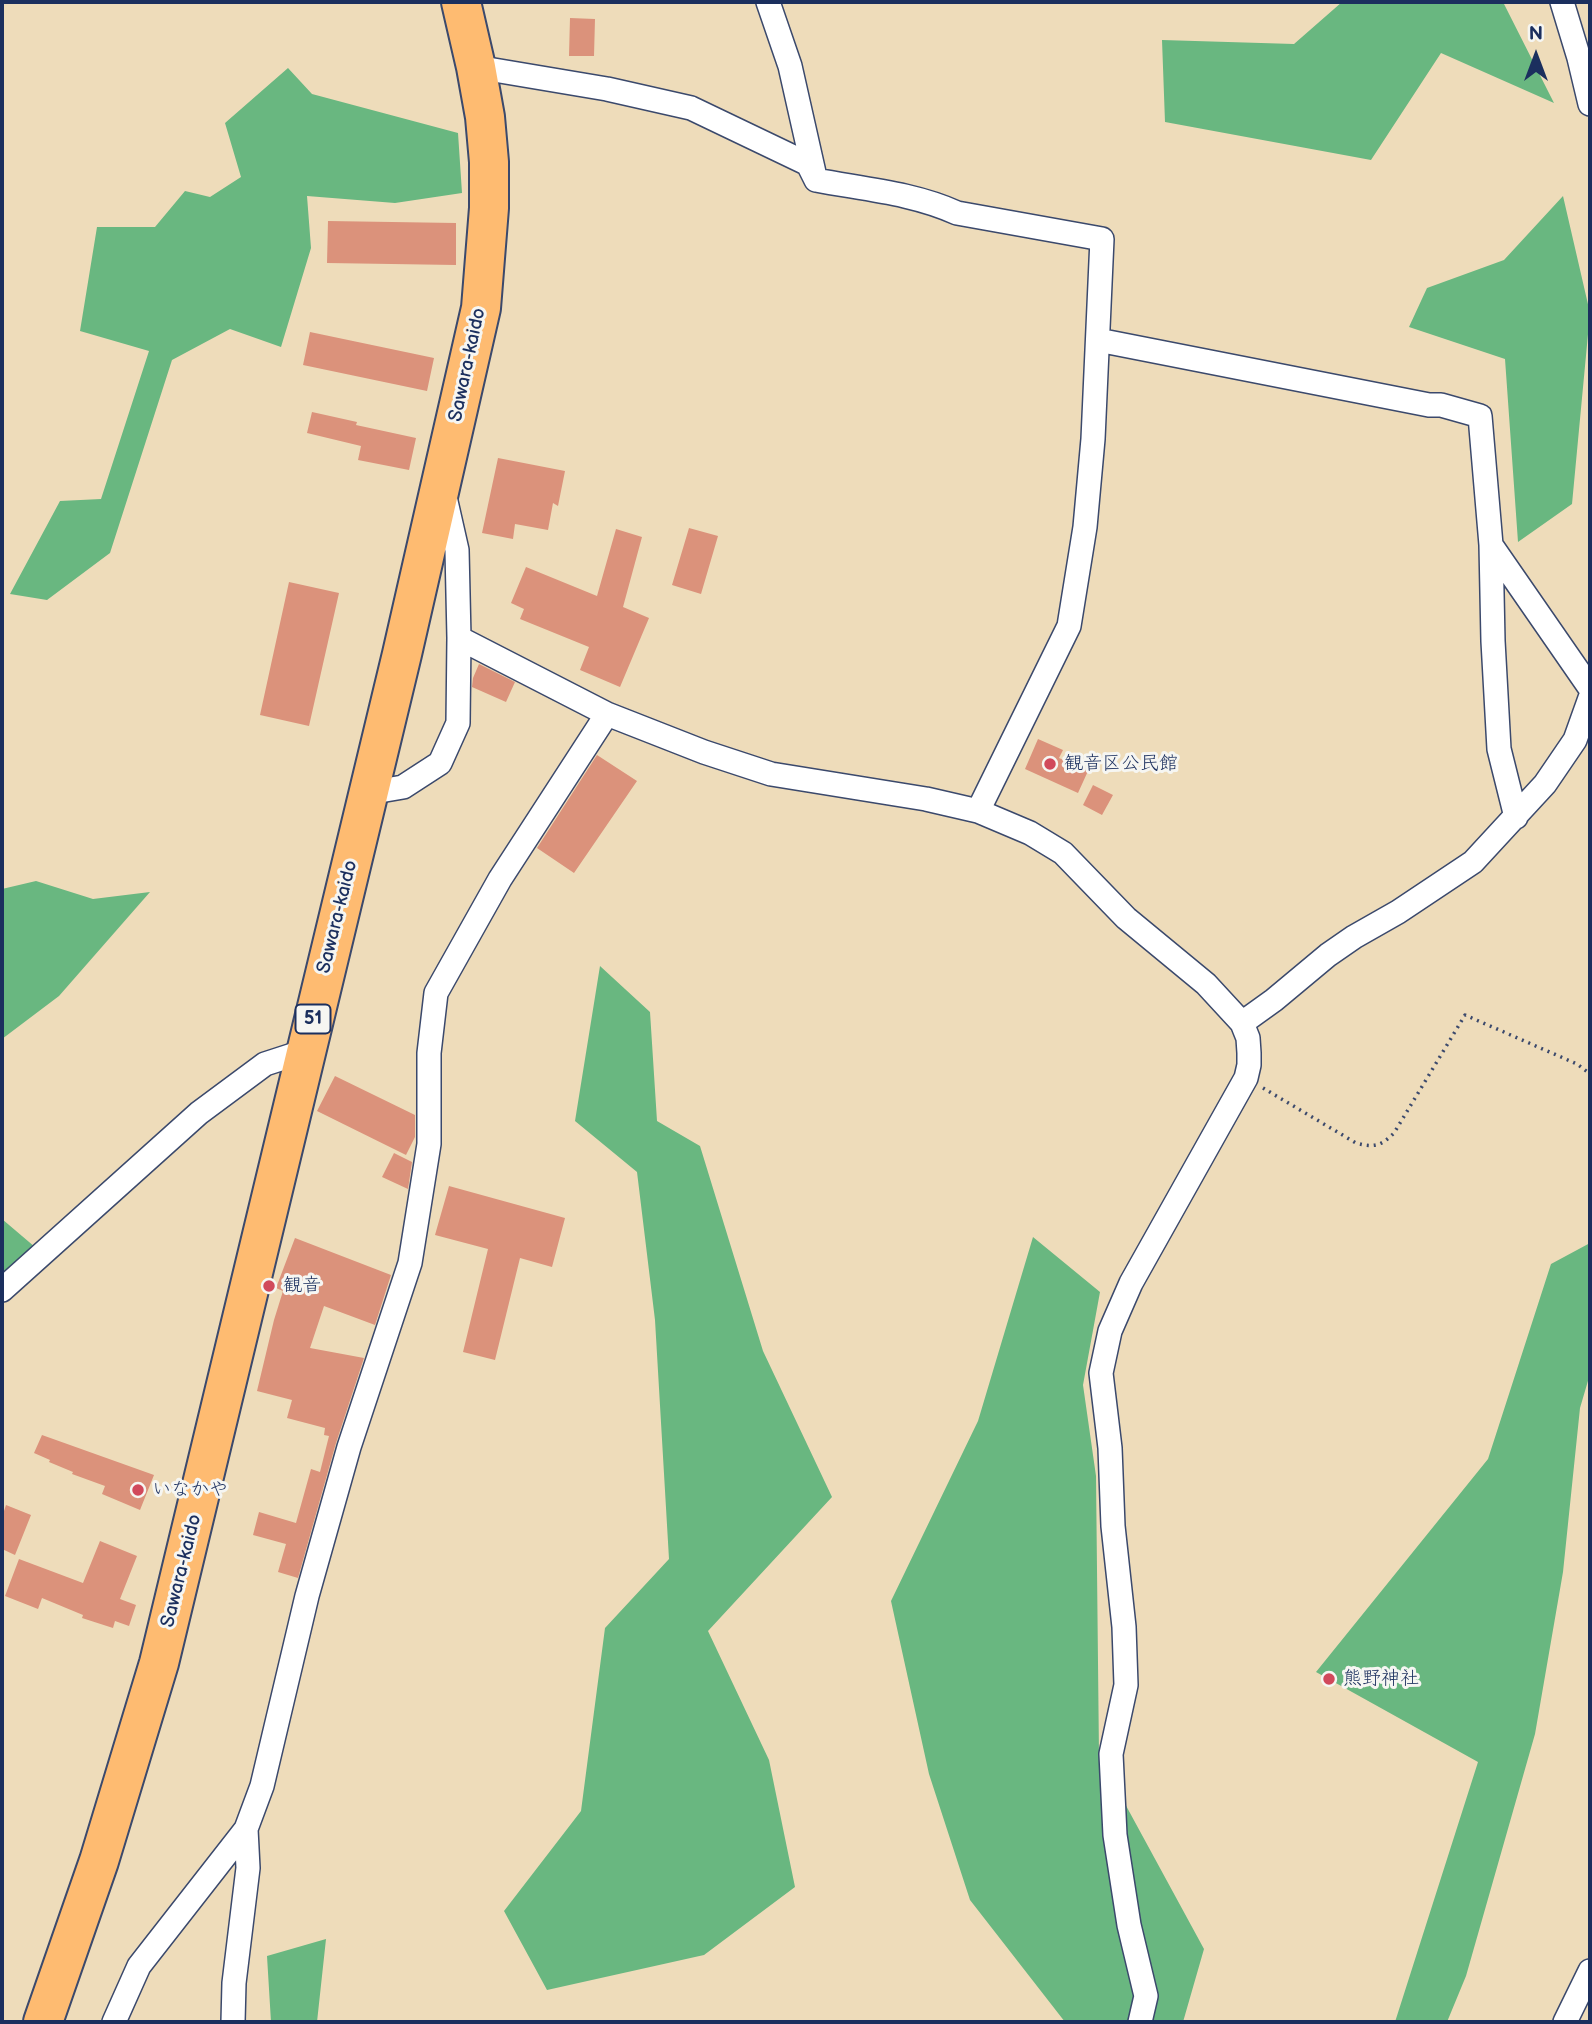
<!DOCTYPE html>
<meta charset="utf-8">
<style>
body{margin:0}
#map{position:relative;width:1592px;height:2024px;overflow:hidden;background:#eedcba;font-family:"Balsamiq Sans",sans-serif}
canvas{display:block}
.frame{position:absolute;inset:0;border:4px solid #1b2f5e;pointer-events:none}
.north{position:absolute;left:1501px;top:21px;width:70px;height:70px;-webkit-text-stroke:5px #f6f6f2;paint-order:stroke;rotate:0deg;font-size:19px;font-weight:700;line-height:28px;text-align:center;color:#1b2f5e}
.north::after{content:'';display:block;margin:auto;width:24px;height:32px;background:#1b2f5e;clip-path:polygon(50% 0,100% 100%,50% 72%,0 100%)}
</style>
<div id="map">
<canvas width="1592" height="2024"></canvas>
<div class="frame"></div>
<div class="north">N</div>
</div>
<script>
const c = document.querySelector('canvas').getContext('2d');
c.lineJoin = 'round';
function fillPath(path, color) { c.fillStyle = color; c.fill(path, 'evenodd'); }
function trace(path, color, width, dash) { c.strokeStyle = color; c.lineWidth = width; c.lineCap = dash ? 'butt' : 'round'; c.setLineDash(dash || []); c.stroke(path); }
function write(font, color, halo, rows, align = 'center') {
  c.font = font + ' "Balsamiq Sans","Klee One",sans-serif'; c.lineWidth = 6; c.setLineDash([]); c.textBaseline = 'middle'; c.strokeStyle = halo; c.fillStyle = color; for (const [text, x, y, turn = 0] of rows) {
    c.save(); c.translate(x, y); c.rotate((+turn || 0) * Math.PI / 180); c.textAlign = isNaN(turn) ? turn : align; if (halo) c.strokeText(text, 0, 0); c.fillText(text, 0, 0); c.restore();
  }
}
const forest = new Path2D(`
 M1342 2H1503L1554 103 1441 53 1371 160 1165 122 1162 40 1294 44Z
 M288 68 312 94 458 133 462 193 395 203 307 196 311 248 281 347 230 329 172 360 110 553 47 600 10 594 60 501 101 499 149 351 80 331 97 227H155L185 191 210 197 241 177 225 123Z
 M1563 196 1590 313 1572 504 1518 542 1505 359 1409 327 1427 288 1504 260Z
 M36 881 93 899 150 892 59 996 2 1039V889Z
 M600 966 650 1012 657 1121 700 1146 763 1351 832 1497 708 1631 769 1760 795 1887 704 1955 547 1990 504 1911 581 1811 605 1628 669 1559 655 1320 637 1172 575 1121Z
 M2 1219 42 1253 2 1290Z
 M1033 1237 1100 1292 1083 1385 1096 1476 1099 1756 1204 1949 1183 2022H1065L970 1900 929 1774 891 1601 978 1421Z
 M1590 1243V1374L1580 1408 1563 1572 1535 1734 1466 1976 1447 2022H1395L1478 1762 1316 1672 1488 1459 1551 1264Z
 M326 1939 317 2022H271L267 1956Z`);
const building = new Path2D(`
 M570 18 595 19 594 56H569Z
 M328 221 456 223V265L327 263Z
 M310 332 434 358 427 391 303 365Z
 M312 412 357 422 356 425 416 438 409 470 358 460 361 446 307 433Z
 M498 458 565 471 558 506 553 503 548 530 515 524 513 539 482 533Z
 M689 528 718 536 701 594 672 585Z
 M616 529 642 537 623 607 649 618 620 687 580 670 589 647 520 619 524 609 511 603 526 567 597 596Z
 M289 582 339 593 309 726 260 715Z
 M479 664 515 682 506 702 472 687 473 678Z
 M1038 739 1063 750 1059 758 1088 771 1078 793 1025 769Z
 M597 755 637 781 574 873 537 848Z
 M1093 785 1113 795 1102 815 1083 805Z
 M335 1076 415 1115V1137L406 1155 317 1111Z
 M394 1153 412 1162 408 1189 382 1177Z
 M449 1186 565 1218 552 1267 520 1258 495 1360 463 1352 488 1249 435 1235Z
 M295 1238 391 1275 375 1325 324 1306 310 1348 364 1358 336 1443 298 1578 278 1572 286 1544 253 1535 259 1512 296 1523 311 1469 320 1472 329 1436 324 1435 325 1428 287 1418 292 1400 257 1391 274 1320 283 1291 276 1288Z
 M42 1435 154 1475 140 1510 102 1494 105 1486 72 1474 73 1472 49 1462 50 1460 34 1453Z
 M6 1505 31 1515 15 1555 2 1549V1517Z
 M100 1541 137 1556 120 1599 136 1605 129 1626 115 1621 113 1628 82 1618 83 1615 42 1598 38 1609 5 1596 19 1559 83 1583Z`);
const path = new Path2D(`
 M1263 1088 1356 1143C1374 1148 1381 1146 1394 1133L1465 1015 1577 1064 1590 1074`);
const street = new Path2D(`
 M768 2 790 66 815 177
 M1562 2 1579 58 1590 104
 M476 67 607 89 691 108 808 164 816 180
 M816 180C863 189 913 193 957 213L1102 239 1093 439 1085 527 1069 626 978 811
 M1098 340 1429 405H1441L1480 416 1491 545 1493 641 1499 749 1516 817
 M1491 545 1590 688
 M459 638 607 714 704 752 771 774 926 799 978 811 1030 833 1063 853 1126 918 1206 984 1242 1023 1248 1038 1249 1053V1065L1246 1078 1131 1283 1110 1331 1101 1373 1110 1448 1113 1526 1124 1627 1126 1685 1111 1754 1115 1835 1129 1925 1146 1996 1140 2022
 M368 793 403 787 440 763 458 723 459 638 457 550 445 497
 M1242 1023 1274 1000 1328 955 1354 937 1398 912 1473 862 1545 784 1575 740 1590 698
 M2 1290 199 1113 265 1064 305 1051
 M114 2022 139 1966 246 1829 262 1786 307 1596 349 1447 410 1263 429 1144V1053L436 993 500 879 607 714
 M233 2022 234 1983 248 1868 246 1829
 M1565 2022 1590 1971`);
const highway = new Path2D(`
 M43 2022 99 1861 159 1663 402 654 481 308 489 208V162L485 117 476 67 461 2`);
const markers = [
 [1050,764,7,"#d1495b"],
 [269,1286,7,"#d1495b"],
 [138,1490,7,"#d1495b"],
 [1329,1679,7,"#d1495b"]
];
const shields = [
 [313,1019,35]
];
const shieldNames = [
 ["51",313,1019]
];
const streetNames = [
 ["Sawara-kaido",468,365,-78],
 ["Sawara-kaido",338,917,-76],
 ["Sawara-kaido",182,1571,-76]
];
const poiNames = [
 ["観音区公民館",1064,764],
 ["観音",283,1286],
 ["いなかや",152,1490],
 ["熊野神社",1343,1679]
];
fillPath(forest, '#69b780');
fillPath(building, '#db927b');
trace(street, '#3b496c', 26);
trace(highway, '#3b496c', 42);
trace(path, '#3b496c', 3.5, [2, 5]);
trace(street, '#fff', 23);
trace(highway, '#febb71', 38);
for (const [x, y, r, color] of markers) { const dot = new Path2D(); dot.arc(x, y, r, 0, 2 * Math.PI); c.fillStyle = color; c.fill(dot); trace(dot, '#f6f6f2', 2.5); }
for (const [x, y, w] of shields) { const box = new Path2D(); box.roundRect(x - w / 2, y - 14.5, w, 29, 5); c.fillStyle = '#f6f6f2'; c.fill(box); trace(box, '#1b2f5e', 2); }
write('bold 18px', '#1b2f5e', null, shieldNames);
write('19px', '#1b2f5e', '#f6f6f2', streetNames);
write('19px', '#1b2f5e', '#f6f6f2', poiNames, 'left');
</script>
